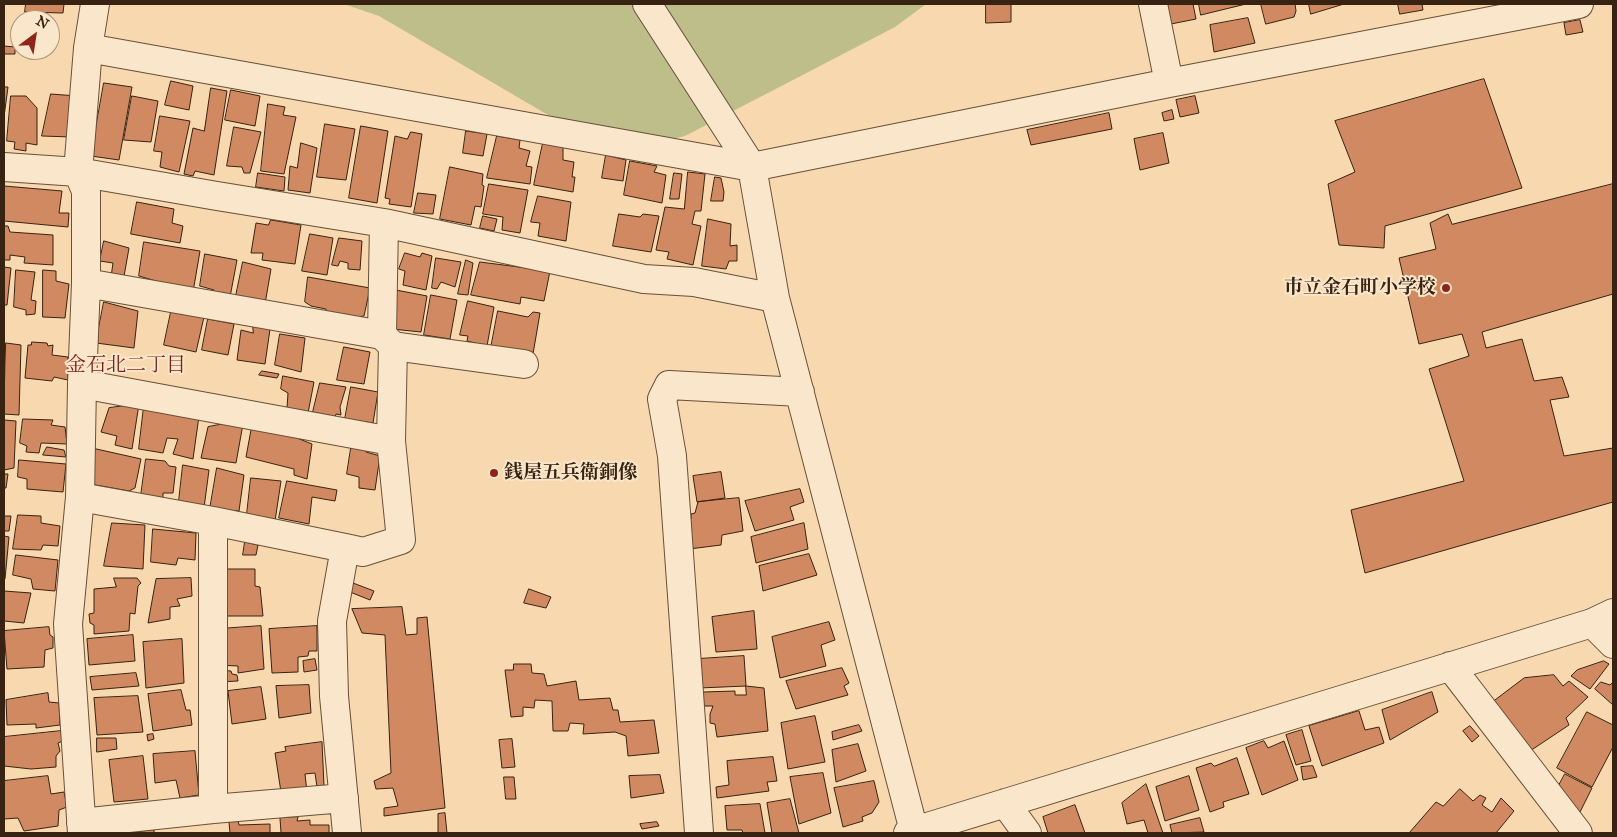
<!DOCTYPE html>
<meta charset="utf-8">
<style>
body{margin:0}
#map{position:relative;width:1617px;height:837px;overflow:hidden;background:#f7d8af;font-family:"IM FELL Great Primer",serif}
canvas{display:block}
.frame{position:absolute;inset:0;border:5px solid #382212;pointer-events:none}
.north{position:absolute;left:10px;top:10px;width:50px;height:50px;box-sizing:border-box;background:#fae6cb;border:1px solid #ac9881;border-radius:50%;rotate:31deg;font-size:14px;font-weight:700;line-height:20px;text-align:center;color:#382212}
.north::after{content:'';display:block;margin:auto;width:18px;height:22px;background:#8f2418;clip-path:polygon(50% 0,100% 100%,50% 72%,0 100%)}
</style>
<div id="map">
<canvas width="1617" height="837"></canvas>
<div class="frame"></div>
<div class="north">N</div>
</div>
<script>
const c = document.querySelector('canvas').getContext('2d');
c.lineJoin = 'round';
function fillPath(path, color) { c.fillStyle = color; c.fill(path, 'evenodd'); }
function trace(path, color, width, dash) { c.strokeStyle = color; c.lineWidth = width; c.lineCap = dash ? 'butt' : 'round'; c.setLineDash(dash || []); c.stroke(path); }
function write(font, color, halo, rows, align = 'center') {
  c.font = font + ' "IM FELL Great Primer","Noto Serif JP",serif'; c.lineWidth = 4; c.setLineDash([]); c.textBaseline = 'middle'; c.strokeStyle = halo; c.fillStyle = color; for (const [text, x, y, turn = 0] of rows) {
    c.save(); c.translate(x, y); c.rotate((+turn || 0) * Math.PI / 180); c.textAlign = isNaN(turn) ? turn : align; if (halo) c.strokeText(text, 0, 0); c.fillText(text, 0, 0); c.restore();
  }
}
const green = new Path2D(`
 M344 4H926L895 27 685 136 613 153 379 16Z`);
const building = new Path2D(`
 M26 4H64L63 13 25 12Z
 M986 4H1011V22L986 23Z
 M1167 4H1193L1196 19 1171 24Z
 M1199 4H1246L1201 15Z
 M1261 4H1295L1296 11 1294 17 1266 24Z
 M1309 4H1344L1311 14Z
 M1398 4H1422L1423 10 1400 14Z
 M1248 18 1255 43 1214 52 1210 25Z
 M1580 20 1583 32 1566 35 1564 23Z
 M4 46 15 47V54H4Z
 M1484 79 1522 188 1385 226 1384 248 1339 245 1328 184 1355 172 1335 121Z
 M171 81 193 86 189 110 165 105Z
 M104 83 132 87 119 160 91 156Z
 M4 87H8L4 117Z
 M211 88 227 91 214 175 195 171 193 176 184 174 193 128 204 131Z
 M231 90 260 96 255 126 225 120Z
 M51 94 77 96 72 137 42 136Z
 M11 96H26L37 108V145L26 143V151L14 149 15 142 7 141Z
 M132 96 158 101 151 142 124 140Z
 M1195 96 1199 113 1180 117 1176 100Z
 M268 104 285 107 283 115 296 117 284 174 261 171Z
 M1172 110 1174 119 1164 121 1162 113Z
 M1109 113 1112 129 1031 145 1027 130Z
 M160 116 190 121 179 172 160 167 162 152 154 151Z
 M325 124 355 129 346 180 317 177Z
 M361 126 388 131 377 203 349 198Z
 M234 127 261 132 250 173H244L242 167 227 166Z
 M466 131 487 134 483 156 463 153Z
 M411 132 422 134 411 207 389 204 390 199 385 198 395 136 407 139Z
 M1163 133 1169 163 1140 170 1134 139Z
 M497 136 520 140 519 148 530 151 526 166 532 167 530 184 487 178Z
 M301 143 317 148 310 193 288 190 290 166 297 168Z
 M543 143 563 147V160L574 162 572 177H575L573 192 534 185Z
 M606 155 626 160 623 181 602 178Z
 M630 161 657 166 654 172 666 175 662 203 624 195Z
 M450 167 483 174 482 185 484 186 481 207 475 206 471 225 440 219Z
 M688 172 705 174 701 211H695L692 224 701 226 693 265 667 259 669 252 656 250 665 207 684 209Z
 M258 173 285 177 284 191 256 187Z
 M674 173 682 174 679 199H670Z
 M715 177 721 178 724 192 723 201H711Z
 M489 184 528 190 520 233 502 230 503 217 483 214Z
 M1613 184V294L1482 332 1486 348 1522 339 1534 381 1562 377 1569 397 1550 400 1564 456 1613 448V502L1365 573 1351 510 1464 481 1429 369 1469 356 1462 334 1419 344 1399 258 1436 249 1430 223 1448 214 1452 224Z
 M4 186 62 191 59 213H69L68 227 4 221Z
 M418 193 436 195 433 214 414 213Z
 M538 196 571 202 566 241 538 236 540 223 531 222Z
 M137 202 174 209 172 223 183 226 180 243 131 234Z
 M619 214 640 217 643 214 659 216 651 252 613 246Z
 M483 216 497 219 494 231 480 228Z
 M708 219 731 224 730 246 737 245V261H729L726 269 702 266Z
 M271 220 301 225 295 264 262 260 263 253H251L256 223 268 225Z
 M4 226H8L10 232 53 235V265L24 263 25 257 10 255V260H4Z
 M310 234 333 238 327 275 302 271Z
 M339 238 362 241 360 270 348 269V263L340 261 338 266 332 265Z
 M104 241 129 248 123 282 111 277 113 263 100 261Z
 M144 242 200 251 193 292 139 276Z
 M405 253 420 257 422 253 432 256 426 290 403 285 405 271 399 269Z
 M205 254 237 260 230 297 214 295V290L200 286Z
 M436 258 461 262 455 287 441 282 437 289 432 288Z
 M466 260 473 263 468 295 458 294Z
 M243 262 271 269 265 304 236 296Z
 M480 262 550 271 544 301 521 297 520 304 471 295Z
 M4 267 11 268 7 305H4Z
 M16 270 35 272 31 300 36 301 35 314 26 315V310L14 307Z
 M43 270 56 271V281L69 284 65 318 43 317Z
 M308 277 370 288 364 316 358 317 357 321 327 315 326 309 311 306 305 302Z
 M396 290 427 296 421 332 392 329Z
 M431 295 457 300 450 339 424 335Z
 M468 301 494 307 487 346 467 341 468 336 460 335Z
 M104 302 138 311 134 348 96 343Z
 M498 311 528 317 533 312 540 313 533 354 491 348Z
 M171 312 204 317 196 352 164 345Z
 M208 319 234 324 228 355 202 350Z
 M253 326 270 329 265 364 237 360 241 330 253 333Z
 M280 334 305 338 301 372 275 365Z
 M32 342 47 343 48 346 53 345 52 355 68 357V380L54 377 52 381 25 378 28 345H31Z
 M6 343 21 345 19 415 4 414Z
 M344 347 370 352 364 384 337 380Z
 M262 371 279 374 277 378 259 375Z
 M283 376 314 382 308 413 287 408 288 393 281 389Z
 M320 383 346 387 340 407 341 415 336 414 335 417 313 412Z
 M351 387 378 392 373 423 345 419Z
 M139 404 132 449 115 445 117 436 101 432 109 408Z
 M144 406 199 416 193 459 173 454 178 439 167 438 163 453 139 449Z
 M23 419 53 420 51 425 65 427 67 444 41 443 39 453 26 452 27 446 20 443Z
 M4 420 16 421 14 468 4 470Z
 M233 422 243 424 236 463 201 458 208 427Z
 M257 426 298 434 297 438 312 444 307 479 294 475V469L246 457 251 430Z
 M352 442 364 445 366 452 380 456 375 490 359 488V477L347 474Z
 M47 447 64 450 66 457 43 455Z
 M92 448 141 459 135 488 129 491 90 484Z
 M146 459 165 461 169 466 176 467 173 493H163V498L141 496Z
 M19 460 66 464 63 492 27 489V479L18 477Z
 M183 465 209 470 204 508 179 501Z
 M217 468 244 475 239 511 210 509Z
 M721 472 725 498 697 502 693 476Z
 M4 474H8L6 488H4Z
 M251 478 281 481 275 521 247 514Z
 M287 481 337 490 335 501 312 497 309 524 279 518Z
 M800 489 804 502 790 507 794 520 755 531 745 501Z
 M739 498 743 531 722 535 721 545 689 549 685 519H691V514L695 513 698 502Z
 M18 515 41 516V523L60 526 58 546 43 545 41 550 13 549Z
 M4 516H11L9 531H4Z
 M112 523 145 525 143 569 104 566Z
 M804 523 808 549 756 563 751 537Z
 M153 529 196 533 195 560 178 558 176 565 151 562Z
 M4 536 9 537 5 579H4Z
 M245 542 258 545 256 555H243Z
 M809 554 817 575 763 591 759 566Z
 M16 555 58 560 55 591 33 589 31 579 13 575Z
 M222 569H255V586L260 587 263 616H222Z
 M114 578H137L141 583 138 586 135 614 130 613 129 631 94 634V625L90 623 89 614 94 613V589L116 587Z
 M191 578 192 596 177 599 180 606 170 607V619L148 623 156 579Z
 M353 583 374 591 370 600 350 592Z
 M529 589 551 597 546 608 524 603Z
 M4 591 31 593 24 623 4 621Z
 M402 607 406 635 417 634V618L427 617 445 808 384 816V808L398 806 393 788 376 789 374 781 391 773 385 635 362 633 352 609Z
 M754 611 757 649 716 652 712 617Z
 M829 622 835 640 821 645 826 666 780 678 772 637Z
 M261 626 264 669 238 673V666L216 665 219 629Z
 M317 626V651H309L308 656 298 657V672L272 673 269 629Z
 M49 627 50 635 53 637V648L45 650 44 667 7 669 4 631Z
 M133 635 135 661 89 665 87 639Z
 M182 639 184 683 146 688 143 642Z
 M744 656 746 686 699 688 698 659Z
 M315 659 317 670 304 672 303 661Z
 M1604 661 1609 664 1590 689 1571 676 1577 670Z
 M514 664H531L532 673 544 674 547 686 576 681 579 700 610 698 613 710H618L620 722 654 720 659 753 628 756 626 736 615 732 583 734 584 724 570 723 568 731H553L552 701 535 700 534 708 523 707V716L511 717 505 670H513Z
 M842 668 849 683 844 686 848 695 796 709 786 681Z
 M216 670 231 671 232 674 237 675 238 681 216 682Z
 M136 673 139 686 92 690 90 677Z
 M1554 675 1563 686 1569 681 1588 697 1566 718 1569 725 1527 753 1487 706 1524 678Z
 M1601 682 1610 685 1613 682V705L1595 689Z
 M309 685 311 713 279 718 276 686Z
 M746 686 764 688 768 731 717 737 715 724 710 723V714L713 706H704L703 692 735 691V695H746Z
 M261 687 266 719 232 724 228 691Z
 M181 690 186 710H190L192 725 153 731 148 694Z
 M1432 692 1438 712 1390 740 1382 710Z
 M48 693 49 702 59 703 60 725 36 728V724L7 725 6 700Z
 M138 696 143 732 97 735 94 698Z
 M1359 711 1365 730 1379 727 1384 743 1322 766 1309 726Z
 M1587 712 1613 725V747L1592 787 1557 768Z
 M815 716 825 762 788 769 781 723Z
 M859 725 862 731 833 740 832 732Z
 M1470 726 1479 736 1472 742 1463 731Z
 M1302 730 1311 761 1296 765 1286 735Z
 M61 731 63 741 58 743 60 751 56 756V767L31 769 4 766V737Z
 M153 734 154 739 148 741 147 735Z
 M97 738H116L117 749 97 752Z
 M512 739 515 767 502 768 499 740Z
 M1264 741 1268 748 1284 741 1298 780 1262 795 1246 748Z
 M322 742 324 786 317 787 315 773 305 774 307 792H281L275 753 286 751 285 747Z
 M858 744 866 771 836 782 832 750Z
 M195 751 199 795 180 798 176 780 155 783 153 754Z
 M143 756 148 799 114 802 109 760Z
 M773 757 777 781 767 782 769 791 717 798 716 787 729 785 727 761Z
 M1237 758 1249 794 1223 802 1224 807 1210 812 1196 768 1211 763 1214 766Z
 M1313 766 1317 777 1303 780 1301 767Z
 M823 773 831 813 799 824 790 777Z
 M1565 774 1592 788 1578 816 1557 789Z
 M660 775 664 793 631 798 629 776Z
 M48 776 51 794 64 792 67 807 59 810 58 826 24 831 18 818 4 819V781Z
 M1189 776 1199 810 1165 821 1156 787Z
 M504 777H514L516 799H506Z
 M874 781 879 802 872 813 862 817 863 821 843 827 834 788Z
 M1146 784 1163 833H1148L1144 820 1127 824 1122 803Z
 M1460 789 1473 801 1480 795 1486 798 1482 805 1492 812 1501 798 1514 811 1496 833H1409L1436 802 1443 806Z
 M790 799 799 833H772L767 803Z
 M760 804 765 833H743L742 830H727L725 806Z
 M1075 805 1085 833H1048L1043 817Z
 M445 813 447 833H438V814Z
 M298 817 297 821 310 820V825H329V833H281L280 818Z
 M1200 818 1204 832 1172 833 1170 825Z
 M238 820 239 825 270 824V833H230L229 822Z
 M657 822 659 826 642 829 640 824Z
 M154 830V833H125Z`);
const minor = new Path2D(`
 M95 4 88 48 752 167 1169 83 1579 4
 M647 4 752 167 775 298 914 831
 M1153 4 1169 83
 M4 167 78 172 217 196 384 223 644 279 694 282 775 298
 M86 283 382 335
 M393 346 524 364
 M82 384 391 441
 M80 497 213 521 345 548 332 621 334 696 347 833
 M213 521V809
 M345 548 363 552 401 540 391 441 393 346 382 335 384 223
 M1592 623 1613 644
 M1450 666 1578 833
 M1005 803 1027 833
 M81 823 213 809 344 798
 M82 833 68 624 80 497 82 384 86 283V191L78 172 88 48
 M699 833 672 456 662 399 669 385 800 392
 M908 833 1592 623 1613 613`);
const markers = [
 [1446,288,5,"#8f2418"],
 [494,473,5,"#8f2418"]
];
const poiNames = [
 ["市立金石町小学校",1436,288],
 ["銭屋五兵衛銅像",504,473,"left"]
];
const neighbourhoodNames = [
 ["金石北二丁目",126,366]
];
fillPath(green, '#bdbe8a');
fillPath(building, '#d18962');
trace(building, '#382212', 1);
trace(minor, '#685039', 30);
trace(minor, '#fae6cb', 28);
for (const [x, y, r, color] of markers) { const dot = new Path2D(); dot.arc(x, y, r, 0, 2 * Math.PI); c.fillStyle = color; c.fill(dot); trace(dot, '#fae6cb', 2); }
write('bold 19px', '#382212', '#fae6cb', poiNames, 'right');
write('20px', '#7a1f14', '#fae6cb', neighbourhoodNames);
</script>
